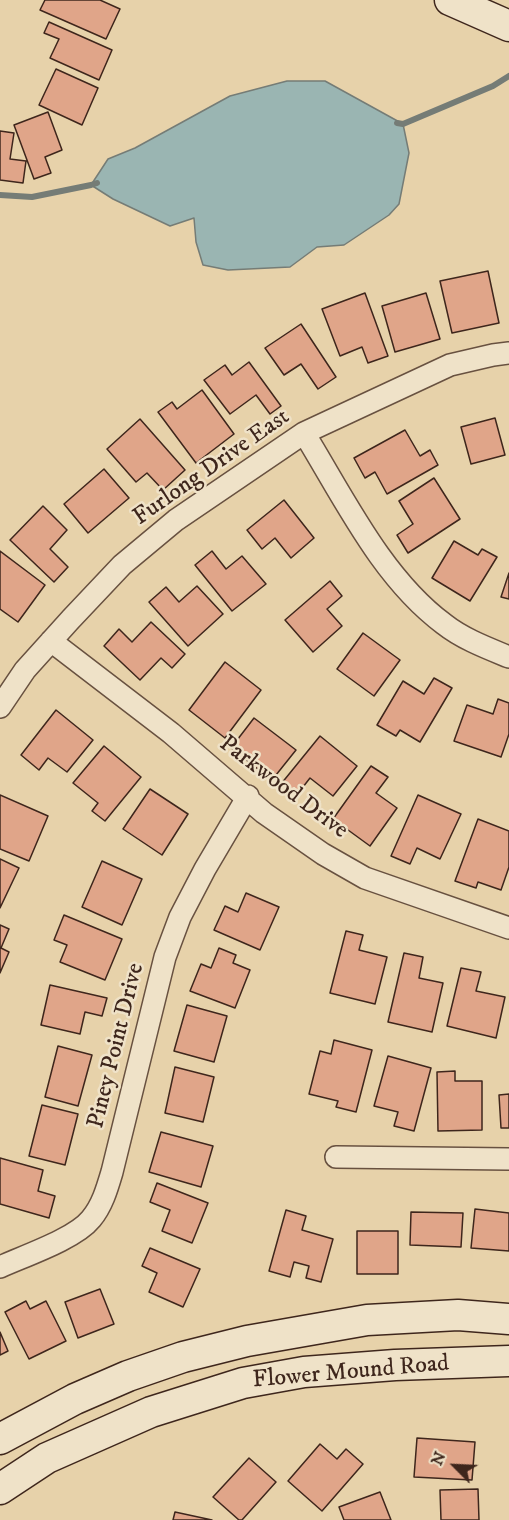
<!DOCTYPE html>
<style>
body{margin:0}
#map{position:relative;width:509px;height:1520px;overflow:hidden;background:#e7d2aa;font-family:"IM FELL DW Pica",serif}
canvas{display:block}
.north{position:absolute;left:425px;top:1436px;width:60px;height:60px;-webkit-text-stroke:4px #efe2c8;paint-order:stroke;rotate:294deg;font-size:16px;font-weight:700;line-height:24px;text-align:center;color:#3e261c}
.north::after{content:'';display:block;margin:auto;width:21px;height:27px;background:#3e261c;clip-path:polygon(50% 0,100% 100%,50% 72%,0 100%)}
</style>
<div id="map">
<canvas width="509" height="1520"></canvas>
<div class="north">N</div>
</div>
<script>
const c = document.querySelector('canvas').getContext('2d');
c.lineJoin = 'round';
function fillPath(path, color) { c.fillStyle = color; c.fill(path, 'evenodd'); }
function trace(path, color, width, dash) { c.strokeStyle = color; c.lineWidth = width; c.lineCap = dash ? 'butt' : 'round'; c.setLineDash(dash || []); c.stroke(path); }
function write(font, color, halo, rows, align = 'center') {
  c.font = font + ' "IM FELL DW Pica",serif'; c.lineWidth = 5; c.setLineDash([]); c.textBaseline = 'middle'; c.strokeStyle = halo; c.fillStyle = color; for (const [text, x, y, turn = 0] of rows) {
    c.save(); c.translate(x, y); c.rotate((+turn || 0) * Math.PI / 180); c.textAlign = isNaN(turn) ? turn : align; if (halo) c.strokeText(text, 0, 0); c.fillText(text, 0, 0); c.restore();
  }
}
const water = new Path2D(`
 M287 81H325L403 124 409 153 399 204 389 215 344 245 317 247 290 267 228 270 203 265 196 242 194 218 170 226 113 199 91 185 108 159 135 148 230 96Z`);
const stream = new Path2D(`
 M397 123 403 124 493 86 509 76
 M0 195 32 197 91 185 97 183`);
const building = new Path2D(`
 M45 0H100L120 9 106 39 40 10Z
 M49 22 112 50 99 80 50 58 59 39 44 33Z
 M56 69 98 88 82 125 39 105Z
 M48 112 62 150 45 157 51 173 34 179 14 125Z
 M0 131 14 133 10 159 26 161 23 183 0 180Z
 M488 271 499 323 452 333 440 281Z
 M365 293 388 356 368 363 362 347 340 356 322 309Z
 M426 293 440 339 395 352 382 306Z
 M301 324 336 377 318 389 301 364 284 375 265 348Z
 M249 362 281 406 270 414 256 395 230 414 204 380 225 365 232 375Z
 M202 390 234 434 196 463 158 412 172 402 177 409Z
 M495 418 505 455 471 464 461 427Z
 M140 419 185 470 163 490 147 473 136 482 107 449Z
 M405 430 420 456 430 450 438 465 387 494 375 472 365 478 354 458Z
 M104 469 129 498 88 533 64 504Z
 M434 478 460 519 408 553 397 535 413 524 399 501Z
 M284 500 314 538 291 558 275 538 262 549 247 530Z
 M43 506 67 530 50 549 68 567 54 582 10 540Z
 M454 541 478 555 482 549 497 557 470 601 432 578Z
 M0 551 45 585 18 622 0 609Z
 M212 551 226 569 242 556 266 584 232 611 195 565Z
 M509 573V599L501 597Z
 M330 581 342 596 327 609 342 626 313 652 285 620Z
 M197 586 223 614 188 646 149 602 166 587 179 602Z
 M151 622 185 654 172 668 161 658 140 680 104 646 119 629 132 642Z
 M363 633 400 660 374 696 337 669Z
 M225 662 261 690 225 738 189 710Z
 M434 678 452 688 420 742 400 730 396 736 377 725 403 681 424 694Z
 M498 699 509 703V734L501 757 454 741 467 705 493 714Z
 M56 710 93 740 67 772 48 758 39 770 21 755Z
 M254 718 296 750 272 780 231 748Z
 M320 736 357 766 333 796 310 778 296 796 281 784Z
 M104 746 141 777 105 821 92 811 98 803 73 783Z
 M371 766 388 777 376 793 397 808 370 846 333 819Z
 M150 789 188 814 162 855 123 829Z
 M0 795 48 816 29 861 0 849Z
 M418 795 461 814 440 859 417 848 410 864 391 856Z
 M478 819 509 831V867L501 890 478 882 476 888 455 881Z
 M0 859 19 868 0 908Z
 M102 861 142 879 122 925 82 907Z
 M246 893 279 907 260 950 214 930 225 906 238 912Z
 M64 915 122 939 105 980 60 962 67 945 54 940Z
 M0 925 9 929 1 948 9 952 0 973Z
 M346 931 363 935 359 950 387 957 375 1004 330 993Z
 M219 948 236 955 233 963 250 970 235 1008 190 991 201 964 211 968Z
 M404 953 423 957 419 978 443 983 432 1032 388 1022Z
 M461 968 481 972 476 991 505 997 496 1038 447 1026Z
 M50 985 107 998 102 1016 85 1012 80 1034 41 1025Z
 M187 1005 227 1016 214 1062 174 1051Z
 M334 1040 372 1050 356 1112 336 1107 338 1101 309 1094 320 1051 331 1054Z
 M58 1046 92 1055 78 1106 45 1097Z
 M388 1056 431 1068 414 1131 394 1126 398 1112 374 1106Z
 M175 1067 214 1077 203 1122 165 1113Z
 M455 1071V1081H482V1130L438 1131 437 1072Z
 M509 1094V1128H501L499 1095Z
 M42 1105 78 1114 65 1165 29 1156Z
 M161 1132 213 1146 201 1187 149 1172Z
 M0 1158 43 1170 38 1191 55 1196 49 1218 0 1204Z
 M157 1183 208 1203 192 1243 162 1231 170 1210 150 1202Z
 M475 1209 509 1213V1251L471 1248Z
 M286 1210 306 1216 302 1230 333 1239 321 1282 306 1278 309 1266 294 1262 290 1277 269 1271Z
 M411 1212 463 1213 461 1247 410 1245Z
 M357 1231H398V1274H357Z
 M150 1248 200 1269 183 1307 149 1292 157 1273 142 1266Z
 M100 1289 114 1324 78 1338 65 1302Z
 M26 1301 30 1309 46 1301 66 1341 29 1359 5 1312Z
 M0 1332 8 1351 0 1355Z
 M417 1438 475 1442 472 1480 414 1477Z
 M320 1444 337 1459 346 1449 363 1464 322 1511 288 1481Z
 M249 1458 276 1482 242 1520H239L213 1497Z
 M478 1489 479 1520H441L440 1490Z
 M380 1492 391 1520H344L339 1507Z
 M175 1512 212 1520H173Z`);
const street = new Path2D(`
 M304 433C344 498 382 578 444 624 463 639 487 648 509 657
 M51 641 171 733 264 813 323 854 365 878 509 928
 M0 707 25 670 71 619 122 565 176 520 304 433 450 365 493 355 509 353
 M336 1157 509 1159
 M0 1267C24 1256 75 1239 91 1219 102 1206 107 1189 112 1172L165 957 180 917 205 869 248 796`);
const secondary = new Path2D(`
 M450 0 509 26
 M0 1439 75 1399 128 1376 183 1357 247 1341 367 1320 458 1315 509 1319
 M0 1489 47 1458 151 1412 243 1383 304 1372 395 1365 509 1361`);
const streetNames = [
 ["Furlong Drive East",212,468,-35],
 ["Parkwood Drive",283,788,37],
 ["Piney Point Drive",117,1046,-76],
 ["Flower Mound Road",351,1373,-5]
];
fillPath(water, '#9ab5b2');
trace(water, '#757c76', 1.5);
trace(stream, '#757c76', 6);
fillPath(building, '#e0a589');
trace(building, '#3e261c', 1.5);
trace(street, '#685140', 24);
trace(secondary, '#3e261c', 33);
trace(street, '#efe2c8', 21);
trace(secondary, '#efe2c8', 30);
write('24px', '#3e261c', '#efe2c8', streetNames);
</script>
